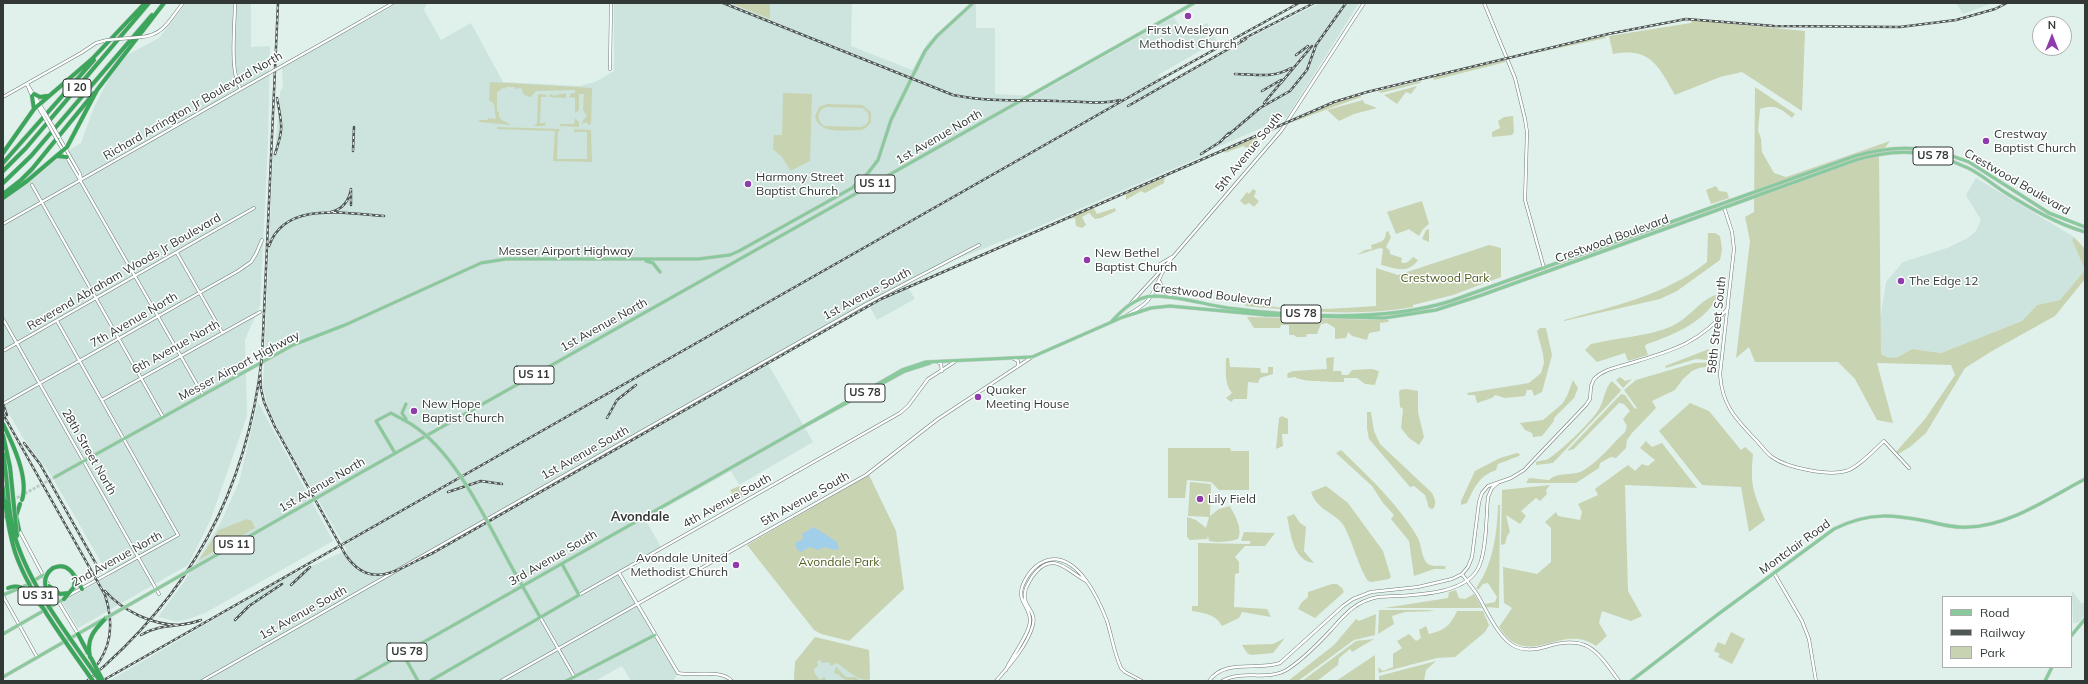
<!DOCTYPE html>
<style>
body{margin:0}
#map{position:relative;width:2088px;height:684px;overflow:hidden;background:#e0f1ec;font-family:Mulish,sans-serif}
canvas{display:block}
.frame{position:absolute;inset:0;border:4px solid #313836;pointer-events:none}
.legend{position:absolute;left:1942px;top:596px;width:130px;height:72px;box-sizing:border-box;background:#fff;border:1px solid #adafaf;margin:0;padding:5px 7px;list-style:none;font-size:12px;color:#313836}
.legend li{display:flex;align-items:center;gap:8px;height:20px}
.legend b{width:20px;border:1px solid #adafaf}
.north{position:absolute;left:2032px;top:16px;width:40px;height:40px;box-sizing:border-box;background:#fff;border:1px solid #adafaf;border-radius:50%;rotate:0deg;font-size:11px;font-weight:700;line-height:16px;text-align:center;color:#313836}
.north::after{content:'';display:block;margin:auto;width:14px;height:18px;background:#8e3cac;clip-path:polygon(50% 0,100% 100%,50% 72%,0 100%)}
</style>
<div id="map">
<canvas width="2088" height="684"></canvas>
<div class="frame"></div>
<ul class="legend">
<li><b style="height:5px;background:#89ca9d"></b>Road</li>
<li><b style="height:5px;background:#4f5755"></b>Railway</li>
<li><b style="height:11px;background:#c8d3b2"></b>Park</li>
</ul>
<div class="north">N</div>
</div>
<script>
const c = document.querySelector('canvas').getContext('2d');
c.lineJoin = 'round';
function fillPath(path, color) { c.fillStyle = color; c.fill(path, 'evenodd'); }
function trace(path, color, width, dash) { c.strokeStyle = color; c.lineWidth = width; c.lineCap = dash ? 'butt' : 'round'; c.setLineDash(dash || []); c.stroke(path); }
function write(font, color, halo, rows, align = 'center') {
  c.font = font + ' Mulish,sans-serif'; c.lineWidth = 3; c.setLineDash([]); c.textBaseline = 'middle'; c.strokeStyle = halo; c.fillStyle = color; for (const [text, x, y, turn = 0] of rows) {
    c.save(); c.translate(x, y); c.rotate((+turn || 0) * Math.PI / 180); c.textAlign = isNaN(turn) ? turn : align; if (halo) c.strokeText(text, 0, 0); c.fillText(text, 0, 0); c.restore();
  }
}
const built = new Path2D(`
 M186 3H251V47L270 46 268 143 260 305 245 340 247 416 210 521 188 565 78 628 62 602 109 576 51 475 23 438 3 403V193L29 174 81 143 94 107 112 73 127 55 159 38Z
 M398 3H427L424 10 441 40 471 23 503 82 581 86 597 81 614 71V3H730L770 19V3H852L851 46 912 70 928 42 976 3V28H995V94L1034 96 1174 17 1185 35 1207 23 1217 41 1158 75 1165 86 1245 40 1320 3H1359L1287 117 1204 153 1205 155 1028 231 952 261 906 284 915 299 877 320 870 307 768 364 813 442 739 485 731 471 645 519 661 547 619 571 679 672 673 681H631L622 666 595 681H109L283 579 347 550 280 433 267 404 263 387 273 154 275 150 280 92 283 87 282 68Z
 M1956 3H1993L1963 14Z
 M1976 178 2074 237 2072 240 2085 270 2060 300 2037 305 2022 321 1941 353 1912 349 1898 357 1889 359 1881 354 1880 320 1886 282 1903 262 1947 248 1968 238 1976 231 1981 220 1966 195Z
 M258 402 333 541 205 613 186 620 175 621 158 617 184 582 220 524 239 482Z
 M2072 591 2081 603H2085V615L2078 623H2073Z
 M815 637 869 650 870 681H794L795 662Z`);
const green = new Path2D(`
 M730 3H770V19Z
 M1692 20 1805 31 1802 111 1742 72 1720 77 1675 95C1658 66 1651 47 1613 54L1609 36 1691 23Z
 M1605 36 1606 38 1512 58Z
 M1505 60 1506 62 1434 80 1433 77Z
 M1421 81 1420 83 1381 93 1378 91Z
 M490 82 592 88 591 124 588 125 587 122 582 124 583 120 587 116 583 110 584 94H579V110L575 113V98L569 97 571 93H575V90L536 91 531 97 524 95 521 88 515 89V87H506L505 89 503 88 497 92V111L499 112C499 123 505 120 511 125L480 122 478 120H488V118L496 119 494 104 489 100Z
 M1417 86 1411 94 1406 92 1397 104 1384 95Z
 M1755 87 1795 114 1792 118C1780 108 1775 104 1760 109L1758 130 1761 139 1762 152 1774 173 1786 177 1890 141 1879 156 1881 354 1889 358 1898 357 1912 349 1941 353 2022 321 2037 305 2060 300 2085 270 2072 240 2074 237 2085 249V279L2055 316 1992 351 1965 368 1926 433 1910 447 1898 454 1896 452 1925 419 1955 375 1951 365 1877 363 1893 423 1877 420 1855 379 1838 362H1755L1749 347 1736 358 1750 241 1745 217 1754 212Z
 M783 93 812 94 810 161 792 170H790L782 157 773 149 774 135H782Z
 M538 94 547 95 546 97H541L540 123H546L545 126H534L537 123Z
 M550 94H553L552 96 566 93V98L549 97Z
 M1360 94 1361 97 1290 123 1333 103Z
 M1363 100 1364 103 1377 108 1354 114 1339 121 1327 110Z
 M827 104 862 105 871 112V122L866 128 861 130C847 130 818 135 815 116L819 107ZM826 107 863 108 868 113C870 120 868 125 861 127L824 126C816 120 817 110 826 107Z
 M1513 116 1514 132 1512 135 1492 137V132L1500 128 1498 121 1504 117Z
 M575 118 579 122V127L560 126V124H574Z
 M497 127 560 129 558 132 557 159H587V132H574V129L591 130 592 162 553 161 555 131 497 129V132Z
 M1263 133 1258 137 1255 147 1247 148 1243 146 1225 153 1224 151Z
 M1165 176 1164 183 1145 193 1141 191 1126 200V194Z
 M1716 186 1719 191 1727 192 1729 198 1711 204 1706 190Z
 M1253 189 1256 191 1254 197 1259 201 1254 207 1249 203 1245 205 1240 201 1247 192 1249 194Z
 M1422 201 1429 224 1423 229 1419 236 1410 230V229L1396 234 1387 212Z
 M1093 207 1097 214 1115 208 1116 211 1101 218 1095 219 1089 213 1082 217 1086 225 1082 228 1076 226 1075 218 1071 219 1069 218Z
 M1429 229V242L1422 239 1426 230Z
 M1388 231 1391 237 1386 247 1390 251V254L1402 258 1401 262C1406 265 1409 261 1413 257L1418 260C1407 275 1395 268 1381 265L1383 249 1380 248 1357 255 1365 250 1372 249 1371 245C1380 242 1386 242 1386 232Z
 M1708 233H1715L1720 236 1722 249 1720 260 1677 291 1660 299 1564 321V320C1614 306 1666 295 1707 262Z
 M1489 245 1501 248V277L1453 295 1413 305V307C1358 317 1301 311 1245 306L1247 301C1288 313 1334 309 1376 306V268L1398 275Z
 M1719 294C1707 321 1674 335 1647 344L1645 346 1648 355 1628 361 1625 353 1597 362 1585 350 1591 344C1615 338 1651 336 1672 326 1690 318 1701 298 1719 294Z
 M1247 317 1389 320 1388 322 1380 323V331L1369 333 1367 340 1352 336 1348 332 1346 338 1335 339V328L1327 323 1321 324 1317 334H1307L1306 337H1296L1294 335H1289V325H1281L1280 328H1254Z
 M1540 328H1546L1552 355 1542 392 1534 396 1532 390H1527L1525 396 1505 398 1495 395 1492 398 1477 403 1475 395H1468L1467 393 1529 383 1541 373 1544 363 1543 354 1537 331Z
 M1709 349 1707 360 1696 359 1666 368 1665 366Z
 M1334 357 1333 371H1341L1342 375H1348L1352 370 1372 369 1379 371 1375 385 1365 384 1357 378H1344V382C1334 382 1301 382 1295 377L1288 378 1287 376 1288 373 1293 371 1327 369 1326 358Z
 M1226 358H1229L1230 367 1260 368 1261 373H1268V367H1273V374L1260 378 1258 383 1248 382 1247 399H1234L1231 402 1226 398 1232 393C1224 384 1226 369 1226 358Z
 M1718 362V365L1699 368 1692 371 1683 379 1675 390 1652 401 1656 408 1632 433 1627 440 1626 448 1616 458 1611 457 1600 463 1599 468 1576 483H1526L1529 478 1549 480C1558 471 1573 477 1584 470 1599 461 1612 444 1625 432L1627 426 1623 419 1630 411 1624 404 1619 403 1574 449 1567 451 1621 394 1625 395 1635 409 1637 408 1624 390 1636 380 1694 363Z
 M1620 377 1625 381 1632 379 1623 388 1616 380Z
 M1573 380 1578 388 1574 398 1554 418V421L1542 436 1533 437 1532 433 1525 430 1520 423 1543 420 1562 404 1567 396Z
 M1612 381 1621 390 1620 392 1553 463 1536 465V462C1540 460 1544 461 1548 459 1561 451 1592 421 1599 409 1605 399 1604 389 1612 381Z
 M1406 389 1418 391V412L1424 437 1419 445 1409 438 1401 428 1403 409 1400 407 1399 392 1400 390Z
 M1690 403 1709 411 1741 450 1745 447 1753 454C1750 486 1753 491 1765 520L1749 532 1741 487 1702 485 1659 431Z
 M1367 412H1371L1374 431 1380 444 1432 493C1435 499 1437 504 1433 509L1429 508 1425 495 1414 486 1410 487 1369 439 1367 429Z
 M1282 416 1288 419V434H1282L1283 446 1276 449 1279 418Z
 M1646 441 1652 447 1662 443 1697 488 1625 485 1628 591 1642 616 1631 621 1602 611 1599 623 1607 636 1596 646C1566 626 1543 655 1517 644 1509 641 1504 634 1499 627L1512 608 1504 603 1503 567 1537 574 1551 562V528L1545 522 1556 512 1558 516 1580 520 1582 512 1578 504 1598 495 1595 489 1628 465 1635 471 1642 464 1648 466 1655 460 1640 448Z
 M1168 448H1230L1231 451H1249V490H1219L1211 482 1187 480 1185 498H1168Z
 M1341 450C1369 477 1399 505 1418 538 1422 546 1421 558 1428 564 1434 568 1441 564 1446 567L1445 569H1434L1414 576 1409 541 1391 519 1394 515 1383 503 1372 486 1336 453Z
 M1517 453 1520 454 1519 456 1498 464 1496 470C1479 476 1474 488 1467 503L1461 505V501L1475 471 1500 458Z
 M869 475 896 531 904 589 849 641 821 634 814 630 747 545Z
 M1190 482 1211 484 1210 516 1219 509 1230 506C1235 516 1243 529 1238 539 1229 542 1218 543 1209 541L1208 536 1207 539 1190 540 1187 537V517L1196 520 1206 528 1209 517 1188 516Z
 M1550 485 1546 490 1547 494 1540 501 1536 498 1521 511 1526 516 1520 524 1506 515 1510 532 1507 536 1505 544 1501 545 1502 490Z
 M739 486 745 496 736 501 730 490Z
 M1326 486 1348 503 1383 551 1391 577 1389 579 1372 582 1368 581C1358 567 1350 532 1341 522 1329 510 1317 509 1311 492Z
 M1498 505H1500L1499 608 1486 607 1485 604 1495 602 1497 597 1488 583 1483 584 1478 590 1476 588C1493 565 1497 534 1498 505Z
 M1294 514 1300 523 1306 527 1304 551 1314 563C1293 561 1291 534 1287 517Z
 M247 519 252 521 255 528 199 560 219 530Z
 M1244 532 1275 533 1265 546H1245L1235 557 1239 562V573L1235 574 1234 607 1267 609 1271 617 1242 612 1239 618 1222 626C1216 614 1203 613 1192 611V606H1198V543L1250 544V541H1241Z
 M1332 584H1337L1342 588 1344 592 1315 618 1298 609 1301 603 1308 597V592Z
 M1456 590 1459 598 1465 599 1474 594 1482 608H1384L1448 598 1449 592Z
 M1379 610H1429L1435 611 1405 612 1392 616 1394 624 1378 634Z
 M1457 611H1483L1489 625 1485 632 1455 657 1437 658 1379 673 1378 667 1383 671 1393 667V654L1402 648 1397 641 1409 634 1416 641 1421 638 1419 630 1426 626 1429 634C1445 630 1450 626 1457 611Z
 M1376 614 1375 635 1354 640 1298 681H1288L1334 645 1356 619 1359 621Z
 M1731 632 1745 639 1732 664 1718 657 1720 654 1714 651 1718 642 1725 645Z
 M815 637 869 650 870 679C859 683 846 669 837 663L831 666 829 662 822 663 821 660 817 661 818 666 814 669 815 674 820 680 824 677 827 681H794L795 662Z
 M1285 638 1273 653 1251 655 1247 653 1242 645 1273 644Z
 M1374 639 1352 652 1350 649 1339 658 1338 665 1317 681H1302L1356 641Z
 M1375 655V681H1336Z
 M1436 661 1426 670 1424 681H1379V676Z
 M836 667H838L837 668 846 677H855L861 681C851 681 844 681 839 675L840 673 838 675 834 672Z`);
const water = new Path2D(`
 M814 527 837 542 839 549 834 550 825 547 818 550 810 547 801 552 797 550 795 543 803 539 802 534Z`);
const majorTunnel = new Path2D(`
 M13 500 55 477`);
const minor = new Path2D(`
 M1484 3 1515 78 1525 119 1527 132 1525 200 1544 268
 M142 37C164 35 170 19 183 3
 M330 39 393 3
 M610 69 611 3
 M27 84 32 96
 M27 84 45 113
 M3 97 81 53 96 43 107 40
 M34 100 43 115
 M59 137 80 174 81 180
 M57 140 203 395
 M32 185 163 417
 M1724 207 1732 232 1734 249 1720 374C1722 405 1735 418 1755 439 1761 445 1766 453 1772 457 1787 468 1828 476 1846 471 1858 468 1875 449 1884 441L1909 468
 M3 224 241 89C229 73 235 25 235 3
 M177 253 222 332
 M1160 264 1172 257
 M1160 282 1163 290 1172 297
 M1131 303 1166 265 1281 131 1364 3
 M1127 315C1157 299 1150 294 1165 268
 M3 319 159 594
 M57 321 178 535 66 597
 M3 351 254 208
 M1012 358 1018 361V366
 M938 362 941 364 942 371
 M102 400 260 312
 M3 404 238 271 251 262 256 254 262 240
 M19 530 44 577
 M619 573 678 673C694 677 720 668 732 681
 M1774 573 1802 621 1809 639 1816 681
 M1462 574C1467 581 1472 587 1477 594 1486 609 1499 640 1516 647 1526 651 1535 650 1545 647 1586 634 1596 649 1619 681
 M46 581 78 634
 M579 595 900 413 908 406 928 379 956 361
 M3 596 37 657
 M540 617 574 676
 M1006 670C1011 657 1030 634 1030 621 1031 608 1017 601 1022 587 1027 574 1035 564 1048 560 1078 553 1099 600 1107 621 1112 637 1114 653 1121 668L1125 672 1142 681
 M202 681 866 304 979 245
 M501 681 866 475 938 419 1032 357
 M996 681C1010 665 1027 646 1033 625 1036 614 1028 609 1025 600 1023 591 1028 584 1032 577 1052 549 1066 570 1086 581
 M1209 681C1225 658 1258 671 1280 663L1343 606 1353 599 1371 592 1418 587 1452 579 1462 574 1468 567 1472 557 1479 502 1482 493 1488 486 1511 478 1524 470 1586 405 1590 399 1591 386 1594 379C1604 369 1618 367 1631 363 1671 351 1701 343 1728 308
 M1222 681C1242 669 1268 682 1288 669 1303 659 1319 643 1331 630 1345 614 1356 601 1378 597 1408 595 1469 597 1480 564 1487 545 1486 517 1488 497L1492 488 1499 482`);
const major = new Path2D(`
 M646 261 653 263 660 272
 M1112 321C1123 309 1136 297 1153 296 1178 296 1203 304 1228 308 1296 317 1384 322 1451 301L1855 156C1897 144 1928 146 1969 162L2049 213 2085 227
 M406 419 402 413 406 404
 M801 428 902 370 926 362 1032 357 1123 317 1151 308 1170 306 1266 315 1384 318 1436 310 1479 296 1853 161C1894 148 1928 149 1968 168 1981 174 1993 185 2006 193 2030 208 2057 224 2085 232
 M395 453 376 421 391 413 411 424
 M362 472 1194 3
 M55 477 293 345 345 325 481 263 506 259H698L730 255 739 251 852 188 868 173 878 160 891 120 925 51 937 36 973 3
 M3 516 13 520
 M515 573 540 617
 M3 595 27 585 43 575
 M3 634 64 599
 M2071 636 2085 619
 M403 654 418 681
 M3 677 102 620
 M355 681 801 428 905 371 930 363
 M430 681 579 595 562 564
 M566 681 655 635
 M1631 681 1717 615 1834 529C1870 511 1894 515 1931 522 1943 525 1955 528 1968 527 2009 526 2049 498 2085 479
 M2045 681 2052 667`);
const highway = new Path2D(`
 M34 94 40 97 47 96
 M32 96 34 109
 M3 153 34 109 92 59 145 3
 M57 156 67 157
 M3 163 94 60
 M3 171 26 148 149 3
 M3 183 31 156 152 15
 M3 194 21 180 32 169 94 93
 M3 198 27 181 67 147 97 90 164 3
 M3 487 5 501
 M19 530 16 516 20 504
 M53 568C69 561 75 576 82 589
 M49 586 60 594 69 593
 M64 599 74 587 75 577
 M78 634 88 653
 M90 657C86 639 94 630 106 618`);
const rail = new Path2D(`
 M723 3 953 95C987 102 1023 100 1058 101 1078 101 1100 105 1120 100
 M1241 40 1314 3
 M1296 55 1308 46
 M1235 74C1254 74 1273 79 1291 68
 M1281 83 1312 46
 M1262 91 1281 80
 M1264 103 1284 79
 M1128 106 1246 39
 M1227 136 1260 108 1290 91 1307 70 1316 45 1346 3
 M353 151 354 127
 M275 154C284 127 282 126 277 98
 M1201 154 1220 142 1229 133
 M331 212C343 209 349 201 351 189V205
 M269 246C285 200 347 214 384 216
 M260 371 261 389 264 402 275 427 345 554C372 595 403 565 433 553L881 299 1334 102 1367 92 1608 34 1686 19 1774 26 1900 27 1956 20 1995 9 2007 3
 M3 404 7 415
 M3 414 105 595C114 622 112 648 93 670
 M607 418 617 400 636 385
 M24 443 40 464 100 571
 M448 492 481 481 502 484
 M291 585 310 567
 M105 591C123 611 152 625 179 625
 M235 620 249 606 282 584
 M141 635C160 623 181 628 201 620
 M87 681C190 595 247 492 262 357L278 3
 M102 681 1152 84 1299 3`);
const minorBridge = new Path2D(`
 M107 40 142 37
 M241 89 330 39
 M45 113 59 137
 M43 115 57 140`);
const majorBridge = new Path2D(`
 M411 424C458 454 488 525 515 573
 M106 618 362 472`);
const highwayBridge = new Path2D(`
 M3 424C13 444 29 478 22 500
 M3 435 10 467 17 536
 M3 454C8 479 7 505 13 530 27 584 69 636 100 681
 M5 501C7 518 10 536 15 552 29 594 68 645 93 681
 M8 588C24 582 33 596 42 607
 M50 602C46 590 40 577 53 568
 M91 658 103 681`);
const markers = [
 [1188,16,4,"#8e3cac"],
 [1986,141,4,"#8e3cac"],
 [748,184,4,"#8e3cac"],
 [1087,260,4,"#8e3cac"],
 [1901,281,4,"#8e3cac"],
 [978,397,4,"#8e3cac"],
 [414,411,4,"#8e3cac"],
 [1200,499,4,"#8e3cac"],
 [736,565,4,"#8e3cac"]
];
const shields = [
 [77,88,28],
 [1933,156,40],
 [875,184,40],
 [1301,314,40],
 [534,375,40],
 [865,393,40],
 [234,545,40],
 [38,596,40],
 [407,652,40]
];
const shieldNames = [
 ["I 20",77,88],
 ["US 78",1933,156],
 ["US 11",875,184],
 ["US 78",1301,314],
 ["US 11",534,375],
 ["US 78",865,393],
 ["US 11",234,545],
 ["US 31",38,596],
 ["US 78",407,652]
];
const poiNames = [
 ["First Wesleyan",1188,30,"center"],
 ["Methodist Church",1188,44,"center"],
 ["Crestway",1994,134],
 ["Baptist Church",1994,148],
 ["Harmony Street",756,177],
 ["Baptist Church",756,191],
 ["New Bethel",1095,253],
 ["Baptist Church",1095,267],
 ["The Edge 12",1909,281],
 ["Quaker",986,390],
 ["Meeting House",986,404],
 ["New Hope",422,404],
 ["Baptist Church",422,418],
 ["Lily Field",1208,499],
 ["Avondale United",728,558,"right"],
 ["Methodist Church",728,572,"right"]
];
const streetNames = [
 ["Richard Arrington Jr Boulevard North",193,106,-30],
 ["1st Avenue North",939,137,-30],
 ["5th Avenue South",1249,152,-51],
 ["Crestwood Boulevard",2017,182,30],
 ["Crestwood Boulevard",1612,239,-20],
 ["Messer Airport Highway",566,251],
 ["Reverend Abraham Woods Jr Boulevard",124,272,-30],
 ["1st Avenue South",867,294,-28],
 ["Crestwood Boulevard",1212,295,7],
 ["7th Avenue North",134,320,-30],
 ["1st Avenue North",604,325,-29],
 ["58th Street South",1717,325,-84],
 ["6th Avenue North",176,347,-29],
 ["Messer Airport Highway",239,366,-28],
 ["28th Street North",89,452,60],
 ["1st Avenue South",585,453,-29],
 ["1st Avenue North",322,485,-30],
 ["5th Avenue South",805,499,-29],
 ["4th Avenue South",727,501,-29],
 ["Montclair Road",1795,547,-36],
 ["3rd Avenue South",553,558,-30],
 ["2nd Avenue North",117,559,-29],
 ["1st Avenue South",303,613,-29]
];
const parkNames = [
 ["Crestwood Park",1445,278],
 ["Avondale Park",839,562]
];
const neighbourhoodNames = [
 ["Avondale",640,517]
];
fillPath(built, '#cce4dd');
fillPath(green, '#c8d3b2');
fillPath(water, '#a1cee8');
trace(majorTunnel, '#bdccc8', 3, [3, 1.5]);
trace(minor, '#6d7c78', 3.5);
trace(major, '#cecfcf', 4);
trace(highway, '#cecfcf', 5);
trace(minor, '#fff', 2.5);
trace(major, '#89ca9d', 3);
trace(highway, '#3ba65b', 4);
trace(rail, '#4f5755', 2.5);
trace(rail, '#fff', 1, [3]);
trace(minorBridge, '#6d7c78', 3.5, []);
trace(majorBridge, '#cecfcf', 4, []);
trace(highwayBridge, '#cecfcf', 5, []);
trace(minorBridge, '#fff', 2.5);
trace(majorBridge, '#89ca9d', 3);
trace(highwayBridge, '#3ba65b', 4);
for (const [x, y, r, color] of markers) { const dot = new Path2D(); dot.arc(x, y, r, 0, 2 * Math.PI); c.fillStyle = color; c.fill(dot); trace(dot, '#fff', 1.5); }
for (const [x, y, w] of shields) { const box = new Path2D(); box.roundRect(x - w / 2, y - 9, w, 18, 3); c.fillStyle = '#fff'; c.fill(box); trace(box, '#313836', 1); }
write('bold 11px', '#313836', null, shieldNames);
write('12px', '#313836', '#fff', poiNames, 'left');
write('12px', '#313836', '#fff', streetNames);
write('12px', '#4d5e1f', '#fff', parkNames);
write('bold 13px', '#313836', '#fff', neighbourhoodNames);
</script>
